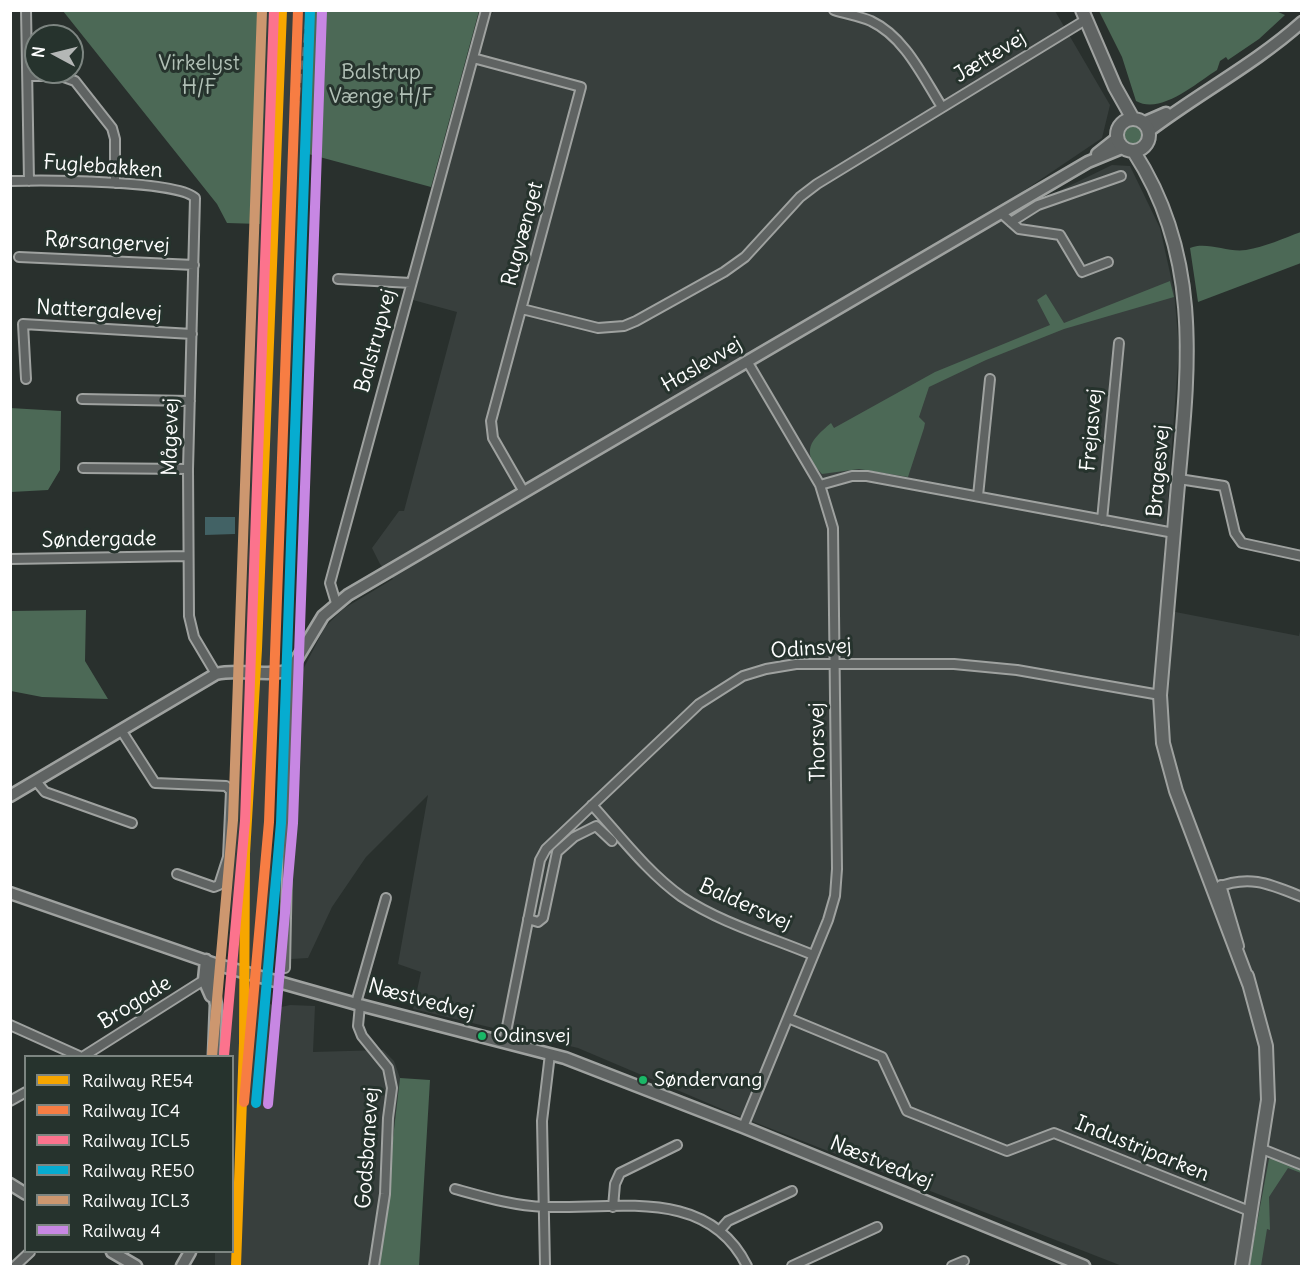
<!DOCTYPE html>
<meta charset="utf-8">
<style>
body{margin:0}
#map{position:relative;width:1312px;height:1277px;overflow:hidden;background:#29302d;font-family:Delius,sans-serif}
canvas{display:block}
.frame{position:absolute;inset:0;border:12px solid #fff;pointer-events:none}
.legend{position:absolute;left:24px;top:1055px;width:210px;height:198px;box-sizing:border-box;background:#26332d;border:2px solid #7d8581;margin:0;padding:8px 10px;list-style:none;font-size:18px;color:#fff}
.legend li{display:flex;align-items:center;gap:12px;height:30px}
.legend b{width:30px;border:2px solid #7d8581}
.north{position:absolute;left:24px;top:24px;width:60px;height:60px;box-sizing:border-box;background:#26332d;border:2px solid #7d8581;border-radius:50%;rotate:277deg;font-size:16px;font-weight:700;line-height:24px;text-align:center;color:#fff}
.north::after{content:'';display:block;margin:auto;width:21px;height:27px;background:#b4b7b6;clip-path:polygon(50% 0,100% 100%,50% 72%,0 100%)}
</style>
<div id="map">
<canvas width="1312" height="1277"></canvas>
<div class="frame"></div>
<ul class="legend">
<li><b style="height:8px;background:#f7a600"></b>Railway RE54</li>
<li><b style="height:8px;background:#f77d43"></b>Railway IC4</li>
<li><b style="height:8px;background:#fc738d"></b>Railway ICL5</li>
<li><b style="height:8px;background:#06acd0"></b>Railway RE50</li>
<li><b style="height:8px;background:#cd976f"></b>Railway ICL3</li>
<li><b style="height:8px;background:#c787e3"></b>Railway 4</li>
</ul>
<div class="north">N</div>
</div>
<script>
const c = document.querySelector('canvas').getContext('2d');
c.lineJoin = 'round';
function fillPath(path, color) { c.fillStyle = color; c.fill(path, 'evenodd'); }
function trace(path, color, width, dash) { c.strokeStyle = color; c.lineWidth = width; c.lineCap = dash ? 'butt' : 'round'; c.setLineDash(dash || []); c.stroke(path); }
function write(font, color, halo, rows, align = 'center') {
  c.font = font + ' Delius,sans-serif'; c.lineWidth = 6; c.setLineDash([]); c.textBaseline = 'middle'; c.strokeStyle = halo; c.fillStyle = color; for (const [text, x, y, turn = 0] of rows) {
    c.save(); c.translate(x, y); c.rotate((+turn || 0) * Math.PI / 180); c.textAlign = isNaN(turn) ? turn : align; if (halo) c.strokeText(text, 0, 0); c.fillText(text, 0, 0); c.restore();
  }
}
const built = new Path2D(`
 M267 11H313L301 152 277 691 267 1002 277 1008 290 1005 315 1006 313 1052 383 1050 394 1061 400 1078 378 1266H215V1252H232V1056H223L241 728 239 678 245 642Z
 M494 11H1055L1110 105 1102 138 1025 190 1032 204 1112 165 1130 166 1160 228 1174 291 1179 348 1160 609 1299 636 1301 627V1266H1122L736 1115 578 1048 413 1009 421 972 398 964 428 795 366 857 332 907 308 958 291 959 295 685 325 627 343 609 393 579 380 564 372 548 399 511H404L457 312 413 300 488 19Z`);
const green = new Path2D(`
 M63 11H267L260 224 227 223 217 204Z
 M313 11H479L431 187 301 152Z
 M1276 11 1285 15 1259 39 1228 60 1226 57 1220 61 1217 70C1196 83 1161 115 1136 101L1122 57 1099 11Z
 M1121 135a12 12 0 1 1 24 0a12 12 0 1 1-24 0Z
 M1301 232V263L1198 302 1190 248C1207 241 1228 253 1246 250 1265 247 1284 238 1301 232Z
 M1170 281 1174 297 1064 329 986 360 929 387 919 417 925 423 924 428 908 477 859 469 822 474C800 451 811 440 831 423L834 428 935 372 1050 325 1037 300 1046 294 1064 323Z
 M10 408 61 411 60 470 48 490 11 492Z
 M86 610 85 661 108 699 42 697 11 691V611Z
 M400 1078 430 1080 419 1266H378Z
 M1276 1158 1301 1169V1173L1288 1168 1269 1197 1270 1230 1267 1229 1261 1266H1249L1269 1159Z`);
const water = new Path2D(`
 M205 517H235V534L205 535Z`);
const street = new Path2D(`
 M26 10 29 181
 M834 10C846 14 859 16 871 21 905 37 923 77 942 107
 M473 58 581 87 491 421 493 438 524 492
 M28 76H61L75 81 112 128 115 139V183
 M10 181C40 180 179 180 195 198L188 469 189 616 194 637 216 674
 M1001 213 1019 229 1060 235 1082 272 1108 262
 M1011 222 1038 205 1121 176
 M19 257 194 265
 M338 279 411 283
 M522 309 598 328 624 326 636 321 724 272 745 257 800 197 817 184 1087 19
 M26 379 23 324 192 334
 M82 399 190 401
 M83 468 188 469
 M1179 479 1224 486 1235 533 1242 543 1302 556
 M820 485 852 476H867L1174 533
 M978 496 990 379
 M1102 520 1119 343
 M10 559 188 556
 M336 603 330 583 486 10
 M121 730 155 783 226 786 231 791 228 857 219 885 214 887 177 874
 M36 781 45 792 132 823
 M592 805C620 836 648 873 682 897 721 923 770 937 813 955
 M1211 884 1216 888C1249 874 1270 884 1302 897
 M1221 885 1239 946
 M528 919 538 922 543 918 557 852 574 837 596 826 612 841
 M285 968 291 669
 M356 1003 386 898
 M360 1005 358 1026 362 1036 388 1068 392 1088 388 1118 385 1194 374 1266
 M788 1018 882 1057 907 1111 1007 1151 1054 1133 1247 1210 1249 1217
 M10 1025 79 1056
 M504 1042 540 860 546 849 699 704 743 676 766 669 796 664H954L1017 670 1160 695
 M84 1056 204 980
 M10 1101 26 1092
 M743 1127 828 920 835 896 837 869 833 528 820 485 747 361
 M1262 1149 1302 1165
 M455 1189C484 1197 514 1206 545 1207 618 1209 708 1187 747 1266
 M613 1207 615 1184 620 1173 677 1145
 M720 1230 728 1221 792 1191
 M15 1266 30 1252
 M545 1266 542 1121 550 1054
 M792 1266 877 1227
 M952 1266 964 1261`);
const secondary = new Path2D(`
 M1143 123 1166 113
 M1149 131C1199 93 1255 64 1302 22
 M1097 154 1116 139
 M10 796 216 674C239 668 271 678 291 669L323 616 348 595 1088 162 1122 148
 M10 893 215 964 360 1005 565 1058 743 1127 1084 1266
 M206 960 204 980 211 996
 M214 1056 216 1005 212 982 215 964
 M10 1184 26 1194
 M112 1252 136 1266
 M182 1266 190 1252`);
const primary = new Path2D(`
 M1082 10 1115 87 1133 119
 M1117 135a16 16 0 1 1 32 0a16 16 0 1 1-32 0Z
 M1134 152C1204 260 1188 374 1177 496 1171 562 1166 629 1160 695L1163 743 1176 791 1249 984
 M1242 1266 1268 1100 1266 1046 1247 976`);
const rail = new Path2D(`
 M286 339 297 119 307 10`);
const rail1 = new Path2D(`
 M236 1266 244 1043 245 854 257 649 282 10`);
const rail2 = new Path2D(`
 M244 1102 269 822 298 10`);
const rail3 = new Path2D(`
 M224 1056 245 821 274 10`);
const rail4 = new Path2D(`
 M256 1103 281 823 310 11`);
const rail5 = new Path2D(`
 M212 1056 233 820 262 10`);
const rail6 = new Path2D(`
 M268 1104 293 823 322 11`);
const markers = [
 [482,1036,5,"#1ab867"],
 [643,1080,5,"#1ab867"]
];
const busNames = [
 ["Odinsvej",493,1036],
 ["Søndervang",654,1080]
];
const streetNames = [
 ["Jættevej",990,57,-31],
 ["Fuglebakken",103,167,4],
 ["Rugvænget",523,234,-75],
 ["Rørsangervej",107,243,3],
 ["Nattergalevej",99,311,3],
 ["Balstrupvej",376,341,-75],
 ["Haslevvej",702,365,-30],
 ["Frejasvej",1092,430,-85],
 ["Mågevej",171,437,-89],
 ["Bragesvej",1159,471,-85],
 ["Søndergade",99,540,-1],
 ["Odinsvej",811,649,-4],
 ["Thorsvej",818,742,-91],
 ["Baldersvej",745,905,24],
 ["Næstvedvej",421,1000,15],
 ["Brogade",135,1003,-32],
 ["Godsbanevej",368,1148,-86],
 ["Industriparken",1142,1149,22],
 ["Næstvedvej",881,1163,22]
];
const parkNames = [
 ["Virkelyst",199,64],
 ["H/F",199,88],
 ["Balstrup",381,73],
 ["Vænge H/F",381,97]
];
fillPath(built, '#383f3d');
fillPath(green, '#4c6956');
fillPath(water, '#426265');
trace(street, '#9fa2a0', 12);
trace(secondary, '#9fa2a0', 15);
trace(primary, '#9fa2a0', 16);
trace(street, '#5f6362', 8);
trace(secondary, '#5f6362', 10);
trace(primary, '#5f6362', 12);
trace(rail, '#686c69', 2, [9, 4.5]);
trace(rail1, '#f7a600', 10);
trace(rail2, '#f77d43', 10);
trace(rail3, '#fc738d', 10);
trace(rail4, '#06acd0', 10);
trace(rail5, '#cd976f', 10);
trace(rail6, '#c787e3', 10);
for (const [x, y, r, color] of markers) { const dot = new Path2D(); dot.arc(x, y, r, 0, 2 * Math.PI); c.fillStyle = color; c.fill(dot); trace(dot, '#26332d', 2); }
write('20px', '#fff', '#26332d', busNames, 'left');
write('21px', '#fff', '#26332d', streetNames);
write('21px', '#b1c0b6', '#26332d', parkNames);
</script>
